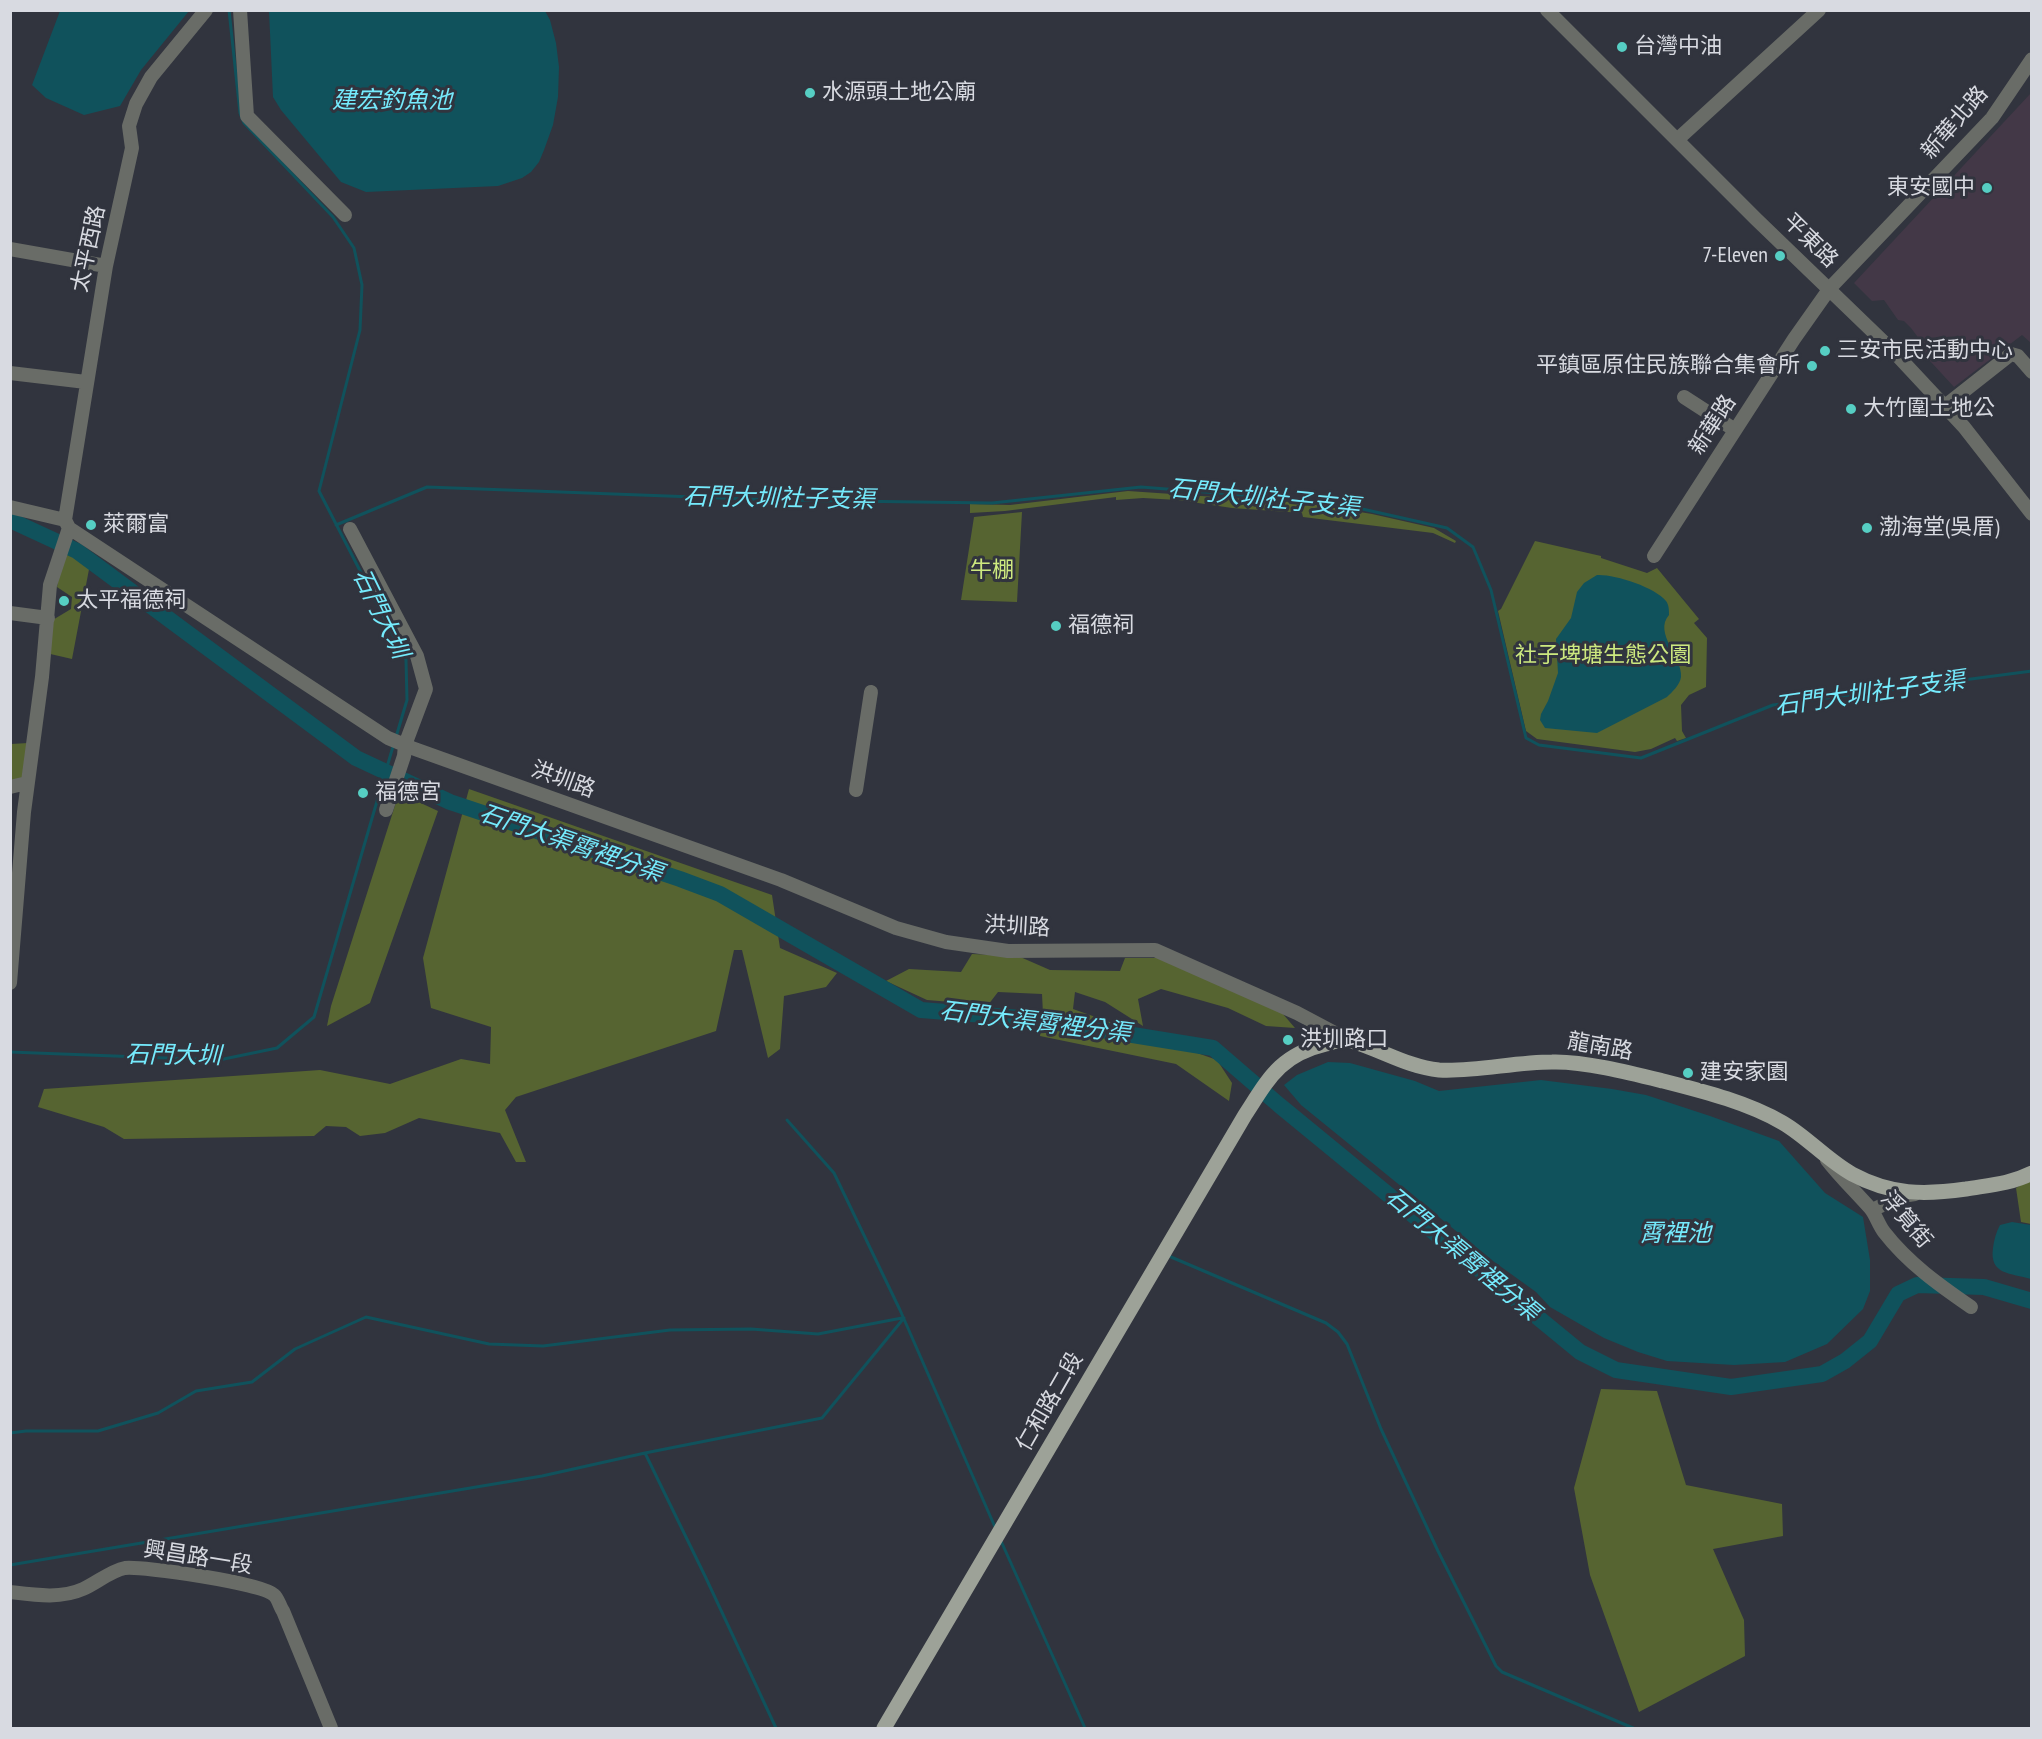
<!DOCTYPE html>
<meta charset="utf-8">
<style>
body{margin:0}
#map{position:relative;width:2042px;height:1739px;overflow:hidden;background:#31343e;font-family:"PT Sans Narrow",sans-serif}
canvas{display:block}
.frame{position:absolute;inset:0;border:12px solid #d8dae1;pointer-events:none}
</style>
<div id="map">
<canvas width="2042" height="1739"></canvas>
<div class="frame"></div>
</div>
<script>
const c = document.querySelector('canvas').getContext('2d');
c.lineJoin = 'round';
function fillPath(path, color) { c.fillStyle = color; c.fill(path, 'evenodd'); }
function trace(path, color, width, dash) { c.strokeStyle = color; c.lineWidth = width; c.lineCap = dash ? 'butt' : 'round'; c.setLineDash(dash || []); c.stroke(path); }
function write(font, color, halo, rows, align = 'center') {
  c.font = font + ' "PT Sans Narrow","Noto Sans TC",sans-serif'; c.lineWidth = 6; c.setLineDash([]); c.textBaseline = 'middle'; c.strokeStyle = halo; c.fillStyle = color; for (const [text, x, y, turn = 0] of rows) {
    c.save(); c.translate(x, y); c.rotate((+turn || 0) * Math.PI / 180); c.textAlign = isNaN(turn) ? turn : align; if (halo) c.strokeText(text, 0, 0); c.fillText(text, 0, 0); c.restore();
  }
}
const education = new Path2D(`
 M2031 93V343L2022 335 1954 387 1919 349 1917 336 1911 328 1904 321 1898 320 1884 300 1872 301 1854 283Z`);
const green = new Path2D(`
 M1128 491 1304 503 1372 514 1434 528 1456 541 1455 543 1433 533 1303 517 1302 513 1232 508 1178 500 1143 498 1116 500V497L1005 511 970 513V504L1010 505Z
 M1022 512 1017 602 961 600 974 517Z
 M1535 541 1601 556V558L1647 573 1657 568 1699 619 1694 623 1707 638 1706 687 1689 695 1681 705 1682 731 1686 738 1677 741 1675 738 1651 749 1635 752 1537 739 1526 731 1498 611 1501 609Z
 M64 548 90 564 72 659 46 653 51 621 71 609 72 597 57 587Z
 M28 743 24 782 11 785V744Z
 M469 789 772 895 780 948 837 973 826 987 784 996 780 1049 768 1058 742 950H734L716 1031 516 1097 505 1110 526 1162H516L500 1133 419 1118 385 1133 360 1136 346 1127 326 1126 314 1136 124 1139 104 1127 38 1107 44 1089 320 1070 390 1084 461 1059 490 1064 491 1027 431 1008 423 958Z
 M399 793 438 811 370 1003 327 1026 331 1006Z
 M972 954 1018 956 1050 970 1120 971 1125 958H1162L1277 1007 1295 1028 1266 1026 1228 1008 1161 989 1138 999 1143 1026 1105 1002 1075 992 1073 1009 1217 1060 1232 1083 1229 1101 1176 1064 1040 1036 1043 1014 1042 994 998 992 988 1005 927 1000 886 981 909 969 961 972Z
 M2031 1179V1224L2021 1222 2016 1188Z
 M1601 1389 1657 1391 1686 1485 1782 1504 1783 1536 1713 1549 1744 1620 1745 1656 1639 1712 1590 1575 1574 1488Z`);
const water = new Path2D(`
 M60 11V10L189 11 141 70 120 106 84 115 46 98 32 85Z
 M269 11H545L550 20 556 43 559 67 558 97 553 125 544 150 539 162 531 172 522 178 498 186 366 192 341 182 281 110 273 97Z
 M1597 575C1614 574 1655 587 1666 601 1669 605 1669 610 1669 615 1653 633 1683 658 1681 677 1680 685 1672 692 1667 697L1597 733 1545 728 1540 720 1541 714 1548 701 1558 673 1556 639 1571 618 1577 592 1584 583Z
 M1328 1062 1350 1063 1415 1081 1439 1091 1541 1080 1612 1089 1646 1095 1710 1116 1779 1141 1825 1193 1863 1217 1870 1260V1291L1863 1309 1827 1344 1785 1362 1734 1365 1667 1361 1638 1352 1604 1338 1550 1307 1536 1292 1493 1261 1301 1105 1284 1085 1297 1075Z
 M2012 1222 2031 1225V1279C2011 1273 1989 1275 1993 1248 1994 1240 1996 1232 2000 1225Z`);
const stream = new Path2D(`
 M229 10 240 113 244 123 333 217 354 248 362 285 360 330 319 491 406 660 407 700 396 737
 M336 525 427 487 774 500 992 503 1141 487 1281 498 1349 506 1447 528 1473 547 1491 590 1526 738 1539 745 1641 758 1773 705 2032 671
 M10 1052 219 1060 277 1048 314 1017 394 743
 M787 1120 834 1173 900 1310 995 1527
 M1171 1257 1326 1323 1338 1332 1347 1344 1381 1429 1438 1551 1496 1666 1502 1672 1633 1728
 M10 1433 26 1431H98L158 1413 196 1391 252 1382 295 1349 366 1317 489 1344 543 1346 670 1330 751 1329 818 1334 902 1318
 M645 1453 705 1576 776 1728
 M1001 1541 1085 1728
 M10 1565 542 1476 645 1453 822 1418 904 1318`);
const river = new Path2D(`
 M10 520 77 551 356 758 450 802 680 879 720 894 921 1010 1034 1019 1213 1048 1279 1105 1580 1352 1616 1370 1731 1387 1822 1374 1845 1361 1870 1341 1898 1294 1917 1285 1984 1287 2032 1301`);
const minor = new Path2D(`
 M240 10 247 116 345 215
 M1547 10 1756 219 1894 352 1964 427 2032 514
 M1678 139 1819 10
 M10 249 106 266
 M10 373 86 382
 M1684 397 1735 430
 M1945 406 2011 354 2018 356 2032 372
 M10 507 65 520 69 528 388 738 412 748 781 880 896 928 946 942 1008 951 1155 950 1297 1013 1346 1039
 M65 520 106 266 132 148 129 126 136 104 151 77 206 10
 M350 529 417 656 426 689 405 745 404 756 386 810
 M1654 556 1794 339 1830 288 1992 118 2032 59
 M10 613 48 618
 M10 787 27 783
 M856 790 871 692
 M10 983 24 812 42 677 50 585 69 528
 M1827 1160C1840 1177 1856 1192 1870 1208 1876 1215 1878 1224 1884 1232 1908 1263 1939 1285 1971 1307
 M1872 1210 1902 1196 1915 1194
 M10 1592C35 1595 61 1599 83 1589 97 1583 110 1571 125 1568 143 1566 262 1583 274 1595 278 1598 280 1607 283 1611L331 1728`);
const major = new Path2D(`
 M884 1728 1245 1115C1269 1078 1280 1055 1326 1044 1333 1042 1342 1039 1348 1040 1378 1048 1407 1067 1439 1070 1476 1072 1514 1062 1552 1062 1584 1061 1631 1073 1663 1081 1702 1091 1747 1102 1783 1123 1807 1137 1827 1160 1852 1174 1891 1195 1924 1195 1966 1189 1990 1185 2010 1184 2032 1173`);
const markers = [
 [1622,47,6,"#56cec3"],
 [810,93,6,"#56cec3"],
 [1987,188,6,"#56cec3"],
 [1780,256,6,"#56cec3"],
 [1825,351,6,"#56cec3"],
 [1812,366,6,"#56cec3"],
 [1851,409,6,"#56cec3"],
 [91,525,6,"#56cec3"],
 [1867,528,6,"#56cec3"],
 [64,601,6,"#56cec3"],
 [1056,626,6,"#56cec3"],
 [363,793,6,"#56cec3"],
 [1288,1040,6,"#56cec3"],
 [1688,1073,6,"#56cec3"]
];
const poiNames = [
 ["台灣中油",1634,47],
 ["水源頭土地公廟",822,93],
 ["東安國中",1975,188,"right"],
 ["7-Eleven",1768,256,"right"],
 ["三安市民活動中心",1837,351],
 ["平鎮區原住民族聯合集會所",1800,366,"right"],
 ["大竹圍土地公",1863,409],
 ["萊爾富",103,525],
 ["渤海堂(吳厝)",1879,528],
 ["太平福德祠",76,601],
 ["福德祠",1068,626],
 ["福德宮",375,793],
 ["洪圳路口",1300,1040],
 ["建安家園",1700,1073]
];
const streetNames = [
 ["新華北路",1955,123,-49],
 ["平東路",1810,241,44],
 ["太平西路",89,249,-78],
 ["新華路",1713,425,-57],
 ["洪圳路",563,780,20],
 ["洪圳路",1017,927,3],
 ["龍南路",1600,1047,10],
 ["浮筧街",1906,1220,50],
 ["仁和路二段",1050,1402,-60],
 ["興昌路一段",198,1558,9]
];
const parkNames = [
 ["牛棚",992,571],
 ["社子埤塘生態公園",1603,656]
];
const waterNames = [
 ["建宏釣魚池",392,101],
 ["石門大圳社子支渠",779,499,1],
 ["石門大圳社子支渠",1264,499,6],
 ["石門大圳",380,614,64],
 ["石門大圳社子支渠",1870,694,-8],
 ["石門大渠霄裡分渠",571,844,19],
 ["石門大渠霄裡分渠",1035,1023,7],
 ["石門大圳",173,1056,1],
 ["霄裡池",1675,1234],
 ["石門大渠霄裡分渠",1462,1255,40]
];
fillPath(education, '#433847');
fillPath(green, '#566431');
fillPath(water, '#10525c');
trace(stream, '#10525c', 3);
trace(river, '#10525c', 16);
trace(minor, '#696c67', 14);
trace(major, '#9da298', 15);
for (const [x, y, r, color] of markers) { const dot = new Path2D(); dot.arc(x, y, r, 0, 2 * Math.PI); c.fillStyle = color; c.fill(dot); trace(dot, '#31343e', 2); }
write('22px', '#d8dae1', '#31343e', poiNames, 'left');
write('22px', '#d8dae1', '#31343e', streetNames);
write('22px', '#cde97f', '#31343e', parkNames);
write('italic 24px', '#75ebfd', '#31343e', waterNames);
</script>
